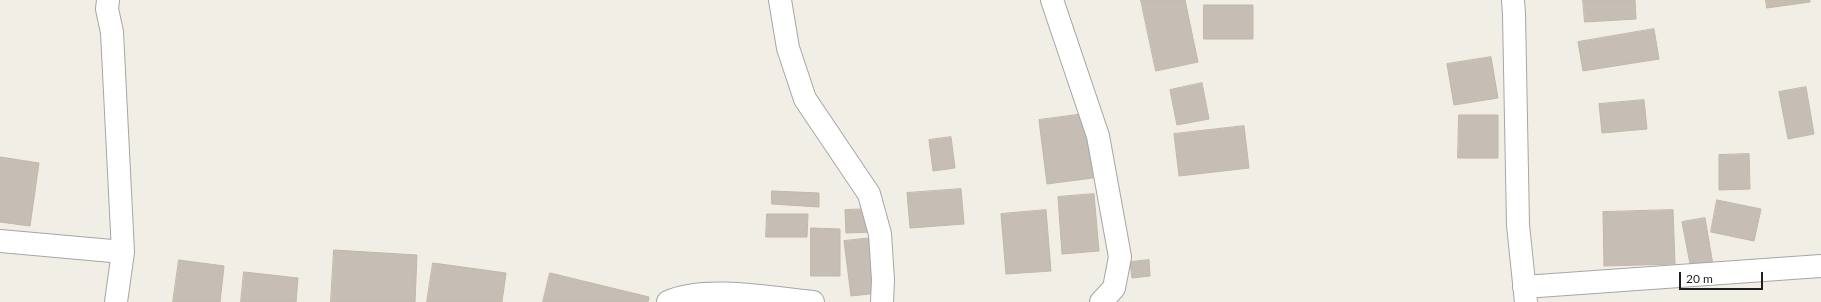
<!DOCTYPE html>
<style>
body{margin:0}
#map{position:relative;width:1821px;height:302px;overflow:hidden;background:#f1eee5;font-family:Lato,sans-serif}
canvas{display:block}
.scale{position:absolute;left:1679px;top:272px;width:84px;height:18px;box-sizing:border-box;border:2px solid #1f1f1f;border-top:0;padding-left:5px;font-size:12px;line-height:14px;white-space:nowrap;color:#1f1f1f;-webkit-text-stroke:3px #fff;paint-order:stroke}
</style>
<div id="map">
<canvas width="1821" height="302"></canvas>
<div class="scale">20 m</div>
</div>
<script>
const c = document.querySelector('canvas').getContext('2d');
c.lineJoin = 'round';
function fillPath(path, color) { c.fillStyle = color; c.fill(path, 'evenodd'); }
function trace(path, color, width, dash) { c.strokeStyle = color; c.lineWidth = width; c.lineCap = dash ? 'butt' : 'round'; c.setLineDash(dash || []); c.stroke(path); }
const building = new Path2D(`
 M1141 0H1185L1198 62 1156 71Z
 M1583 0H1635L1636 19 1585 22Z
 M1766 0H1810V2L1767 8Z
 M1204 5H1253V39H1204Z
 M1654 29 1659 59 1583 71 1578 42Z
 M1491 57 1498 98 1454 105 1447 64Z
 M1202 83 1209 119 1177 125 1170 90Z
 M1806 87 1814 134 1788 139 1779 92Z
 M1644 100 1647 129 1602 133 1599 104Z
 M1084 114 1093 178 1047 184 1039 120Z
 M1459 115H1498V158H1458Z
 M1244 126 1249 168 1179 176 1174 134Z
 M951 137 955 168 933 171 929 140Z
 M1749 154 1750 189 1719 190V155Z
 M0 157 39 163 30 226 0 222Z
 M961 189 964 224 910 228 907 193Z
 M772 191 819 193V207L772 204Z
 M1094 194 1099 251 1062 254 1058 197Z
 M1717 200 1761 209 1754 241 1711 232Z
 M871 209 873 232 846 233 845 210Z
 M1046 210 1051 271 1006 274 1001 214Z
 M1673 210 1675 264 1604 266 1603 212Z
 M767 214H808L807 237H766Z
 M1705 218 1713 265 1691 269 1682 222Z
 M811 228 840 229V276H811Z
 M872 238 879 293 851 296 844 241Z
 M334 250 417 255 415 302H331Z
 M179 260 224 266 220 302H173Z
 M1149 260 1150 276 1132 278 1130 262Z
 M433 263 506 273 502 302H427Z
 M244 272 298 278 296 302H241Z
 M550 273 649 297 648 302H543Z`);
const minor = new Path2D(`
 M108 0 107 9 112 32 123 252 116 302
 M780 0 788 48 805 99 869 194 880 234 883 280 882 302
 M1052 0 1098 136 1120 257 1114 288 1101 302
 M1513 0 1514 14 1518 225 1526 302
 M0 241 123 252
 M1524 287 1821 266
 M668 302C705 285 772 298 813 302`);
fillPath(building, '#c6beb4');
trace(building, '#c3b7a6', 1);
trace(minor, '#a6a6a6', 24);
trace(minor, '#fff', 22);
</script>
